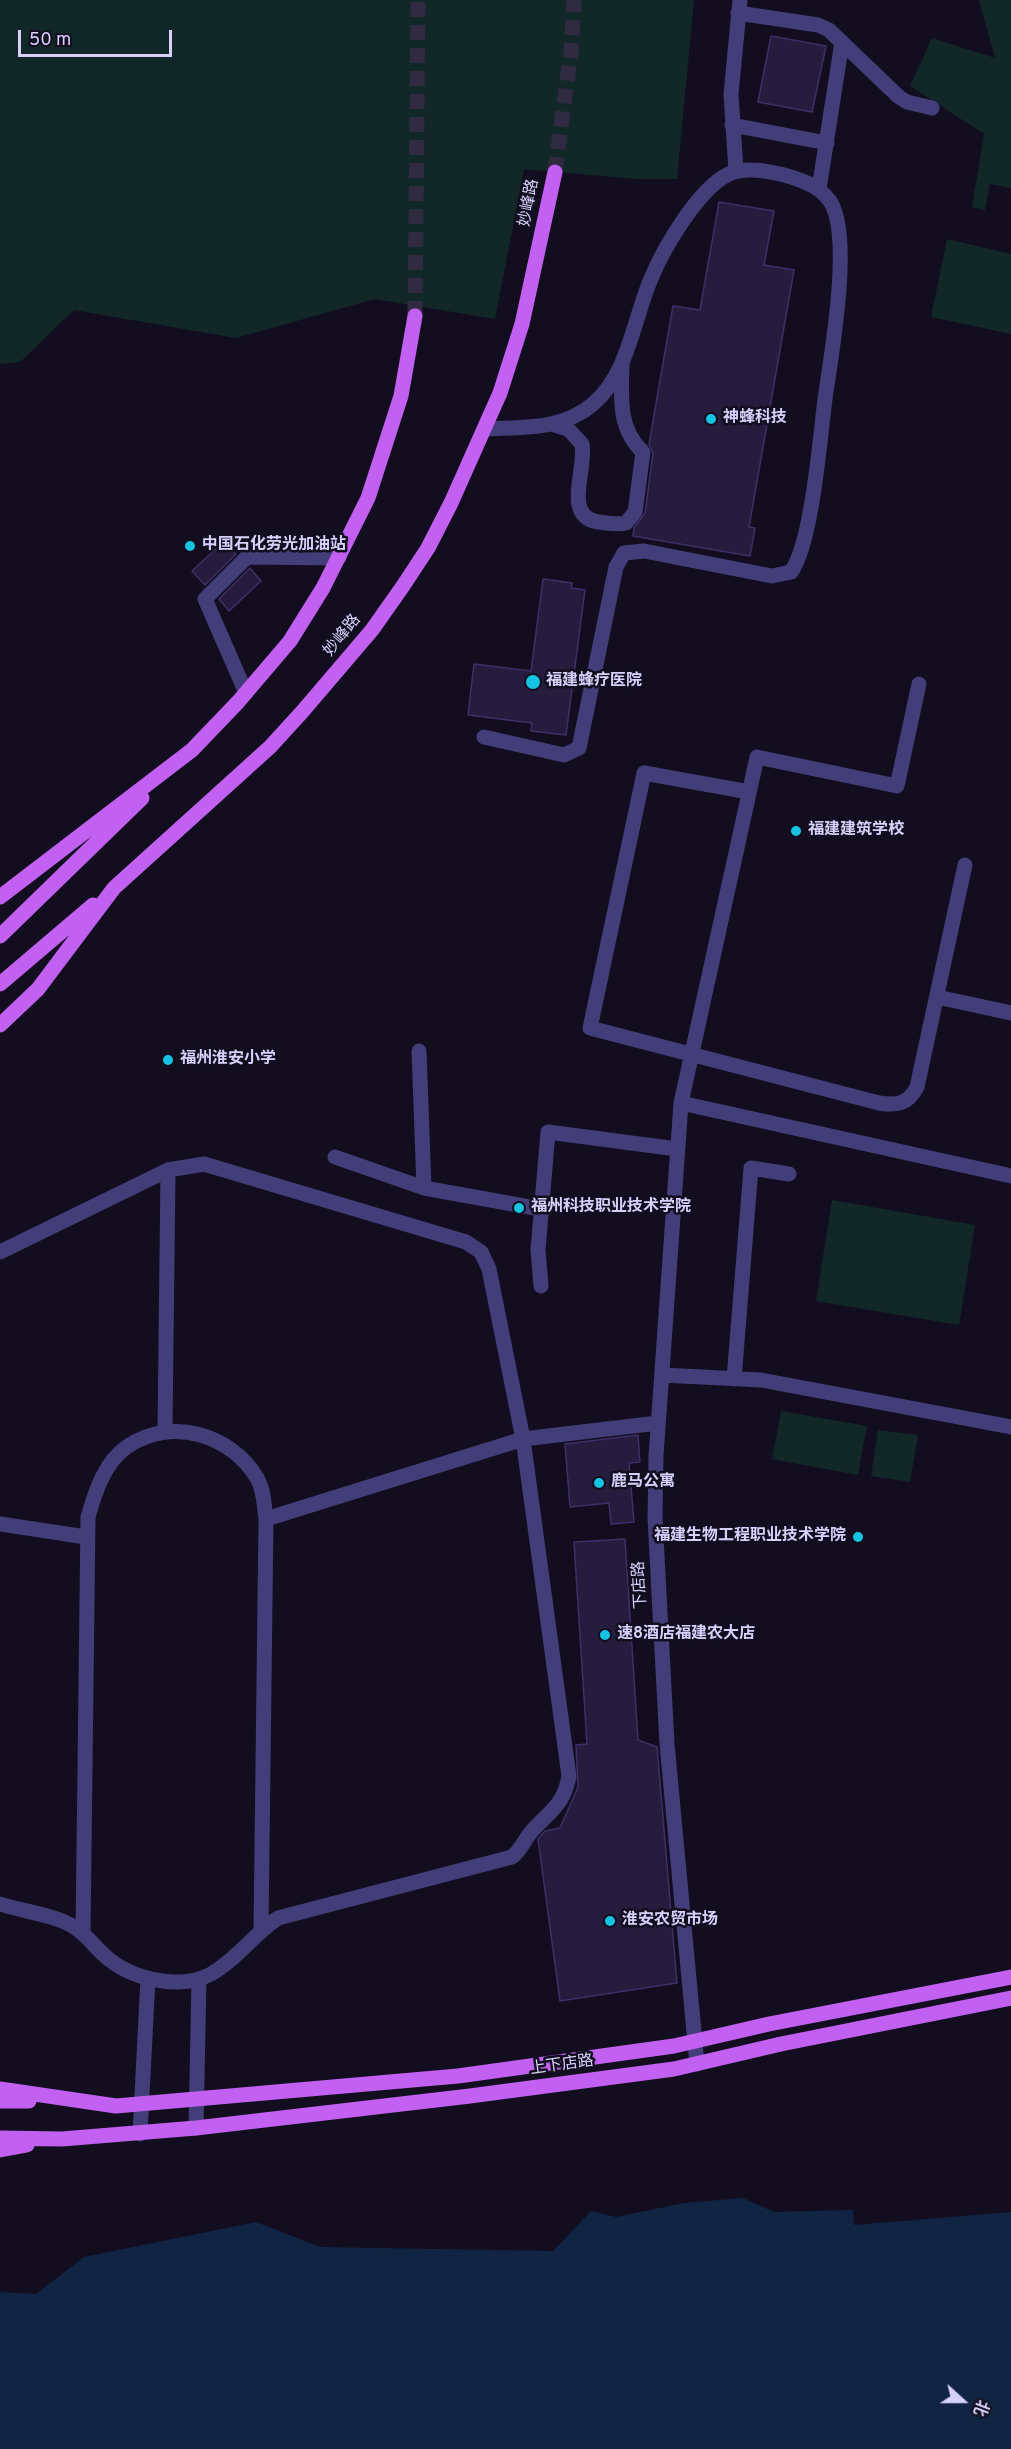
<!DOCTYPE html>
<meta charset="utf-8">
<style>
body{margin:0}
#map{position:relative;width:1011px;height:2449px;overflow:hidden;background:#120e1f;font-family:Overpass,"Noto Sans SC",sans-serif}
canvas{display:block}
.north{position:absolute;left:933px;top:2371px;width:60px;height:60px;-webkit-text-stroke:4px #120e1f;paint-order:stroke;rotate:111deg;font-size:16px;font-weight:700;line-height:24px;text-align:center;color:#d7d0fb}
.north::after{content:'';display:block;margin:auto;width:21px;height:27px;background:#d7d0fb;clip-path:polygon(50% 0,100% 100%,50% 72%,0 100%)}
.scale{position:absolute;left:18px;top:30px;width:154px;height:27px;box-sizing:border-box;border:3px solid #d7d0fb;border-top:0;padding-left:8px;font-size:18px;line-height:21px;white-space:nowrap;color:#d7d0fb;-webkit-text-stroke:4px #120e1f;paint-order:stroke}
</style>
<div id="map">
<canvas width="1011" height="2449"></canvas>
<div class="north">北</div>
<div class="scale">50 m</div>
</div>
<script>
const c = document.querySelector('canvas').getContext('2d');
c.lineJoin = 'round';
function fillPath(path, color) { c.fillStyle = color; c.fill(path, 'evenodd'); }
function trace(path, color, width, dash) { c.strokeStyle = color; c.lineWidth = width; c.lineCap = dash ? 'butt' : 'round'; c.setLineDash(dash || []); c.stroke(path); }
function write(font, color, halo, rows, align = 'center') {
  c.font = font + ' Overpass,"Noto Sans SC",sans-serif'; c.lineWidth = 5; c.setLineDash([]); c.textBaseline = 'middle'; c.strokeStyle = halo; c.fillStyle = color; for (const [text, x, y, turn = 0] of rows) {
    c.save(); c.translate(x, y); c.rotate((+turn || 0) * Math.PI / 180); c.textAlign = isNaN(turn) ? turn : align; if (halo) c.strokeText(text, 0, 0); c.fillText(text, 0, 0); c.restore();
  }
}
const green = new Path2D(`
 M0 0H694L677 179H637L524 169 495 319 375 299 236 338 74 310 20 362 0 364Z
 M979 0H1011V188L990 184 985 210 972 207 984 134 910 86 932 38 995 58Z
 M947 239 1011 254V334L931 317Z
 M832 1200 975 1225 959 1325 816 1301Z
 M781 1411 867 1426 858 1475 772 1459Z
 M878 1430 918 1435 910 1482 871 1476Z`);
const water = new Path2D(`
 M743 2198 774 2212 853 2210 854 2225 1011 2212V2449H0V2292L36 2294 84 2257 256 2222 320 2247 553 2251 591 2211 616 2217 684 2203Z`);
const building = new Path2D(`
 M771 36 826 46 812 112 758 102Z
 M719 202 774 211 764 265 794 270 749 527 755 528 750 556 633 536 634 528 645 513 653 453 649 444 673 306 700 310Z
 M224 541 236 554 205 585 192 571Z
 M250 568 261 581 229 611 219 599Z
 M543 579 572 583 571 588 585 590 566 735 531 731 532 723 468 715 474 664 531 671Z
 M638 1435 640 1462 629 1463 634 1522 611 1524 609 1503 570 1507 565 1444Z
 M625 1539 638 1740 657 1747 677 1983 560 2001 538 1839 545 1831 560 1828 578 1787 576 1745 587 1744 574 1542Z`);
const majorTunnel = new Path2D(`
 M555 172 571 51 574 0
 M415 316 418 0`);
const minor = new Path2D(`
 M738 13 818 25 829 30 899 97 907 102 932 108
 M732 125 827 143
 M736 171 731 94 740 0
 M819 189 842 42
 M555 425 568 429 582 444C587 469 562 516 598 522 608 523 617 525 626 523L635 512 643 452C618 429 621 398 622 365
 M246 693 205 599 247 557 339 558
 M484 737 564 755 579 748 616 567 624 553 644 551 772 576 791 572C812 543 820 438 825 399 831 356 853 236 830 201 824 193 818 188 809 184 791 175 754 166 734 172 701 182 662 251 650 281 633 322 628 374 593 404 563 430 523 427 485 429
 M749 792 644 773 590 1028 879 1103C897 1106 908 1104 917 1087L965 865
 M937 997 1011 1013
 M419 1051 424 1188
 M681 1103 1011 1176
 M335 1157 424 1188 541 1209
 M0 1252 168 1170 204 1164 466 1242 481 1252 489 1269 523 1439 569 1776C564 1805 550 1811 532 1831 524 1840 522 1849 512 1857L278 1918C254 1934 236 1960 211 1974 179 1991 130 1979 104 1955 94 1946 86 1934 74 1927 56 1915 21 1911 0 1904
 M541 1286 538 1250 548 1132 677 1149
 M662 1375 761 1380 1011 1427
 M734 1379 751 1168 789 1174
 M165 1430 168 1170
 M266 1519 523 1439 658 1423
 M0 1524 86 1537
 M83 1934 88 1517C95 1492 105 1461 128 1446 171 1417 231 1434 257 1478 264 1490 264 1505 266 1519L261 1929
 M697 2064 667 1744 655 1518 656 1456 681 1103 757 757 897 786 919 684
 M196 2128 199 1979
 M140 2134 148 1978`);
const major = new Path2D(`
 M0 897 192 750 238 702 290 641 323 588 368 498 401 396 415 316
 M0 936 142 798
 M0 984 93 905
 M0 1025 38 989 114 888 270 747 302 712 372 630 403 586 428 548 451 503 500 393 522 324 555 172
 M0 2089 116 2106 458 2076 674 2046 769 2024 1011 1977
 M0 2101H29
 M0 2138 62 2139 196 2128 470 2096 674 2069 781 2044 1011 1998
 M0 2150 27 2145`);
const markers = [
 [711,419,6,"#15c4e2"],
 [190,546,6,"#15c4e2"],
 [533,682,8,"#15c4e2"],
 [796,831,6,"#15c4e2"],
 [168,1060,6,"#15c4e2"],
 [519,1208,6,"#15c4e2"],
 [599,1483,6,"#15c4e2"],
 [858,1537,6,"#15c4e2"],
 [605,1635,6,"#15c4e2"],
 [610,1921,6,"#15c4e2"]
];
const streetNames = [
 ["妙峰路",530,203,-79],
 ["妙峰路",343,636,-51],
 ["下店路",641,1585,-93],
 ["上下店路",562,2066,-8]
];
const poiNames = [
 ["神蜂科技",723,419],
 ["中国石化劳光加油站",202,546],
 ["福建蜂疗医院",546,682],
 ["福建建筑学校",808,831],
 ["福州淮安小学",180,1060],
 ["福州科技职业技术学院",531,1208],
 ["鹿马公寓",611,1483],
 ["福建生物工程职业技术学院",846,1537,"right"],
 ["速8酒店福建农大店",617,1635],
 ["淮安农贸市场",622,1921]
];
fillPath(green, '#122828');
fillPath(water, '#122444');
fillPath(building, '#251c3e');
trace(building, '#3e3068', 1.5);
trace(majorTunnel, '#302b40', 15, [15, 8]);
trace(minor, '#433e79', 15);
trace(major, '#c261f1', 15);
for (const [x, y, r, color] of markers) { const dot = new Path2D(); dot.arc(x, y, r, 0, 2 * Math.PI); c.fillStyle = color; c.fill(dot); trace(dot, '#120e1f', 2); }
write('16px', '#d7d0fb', '#120e1f', streetNames);
write('bold 16px', '#d7d0fb', '#120e1f', poiNames, 'left');
</script>
